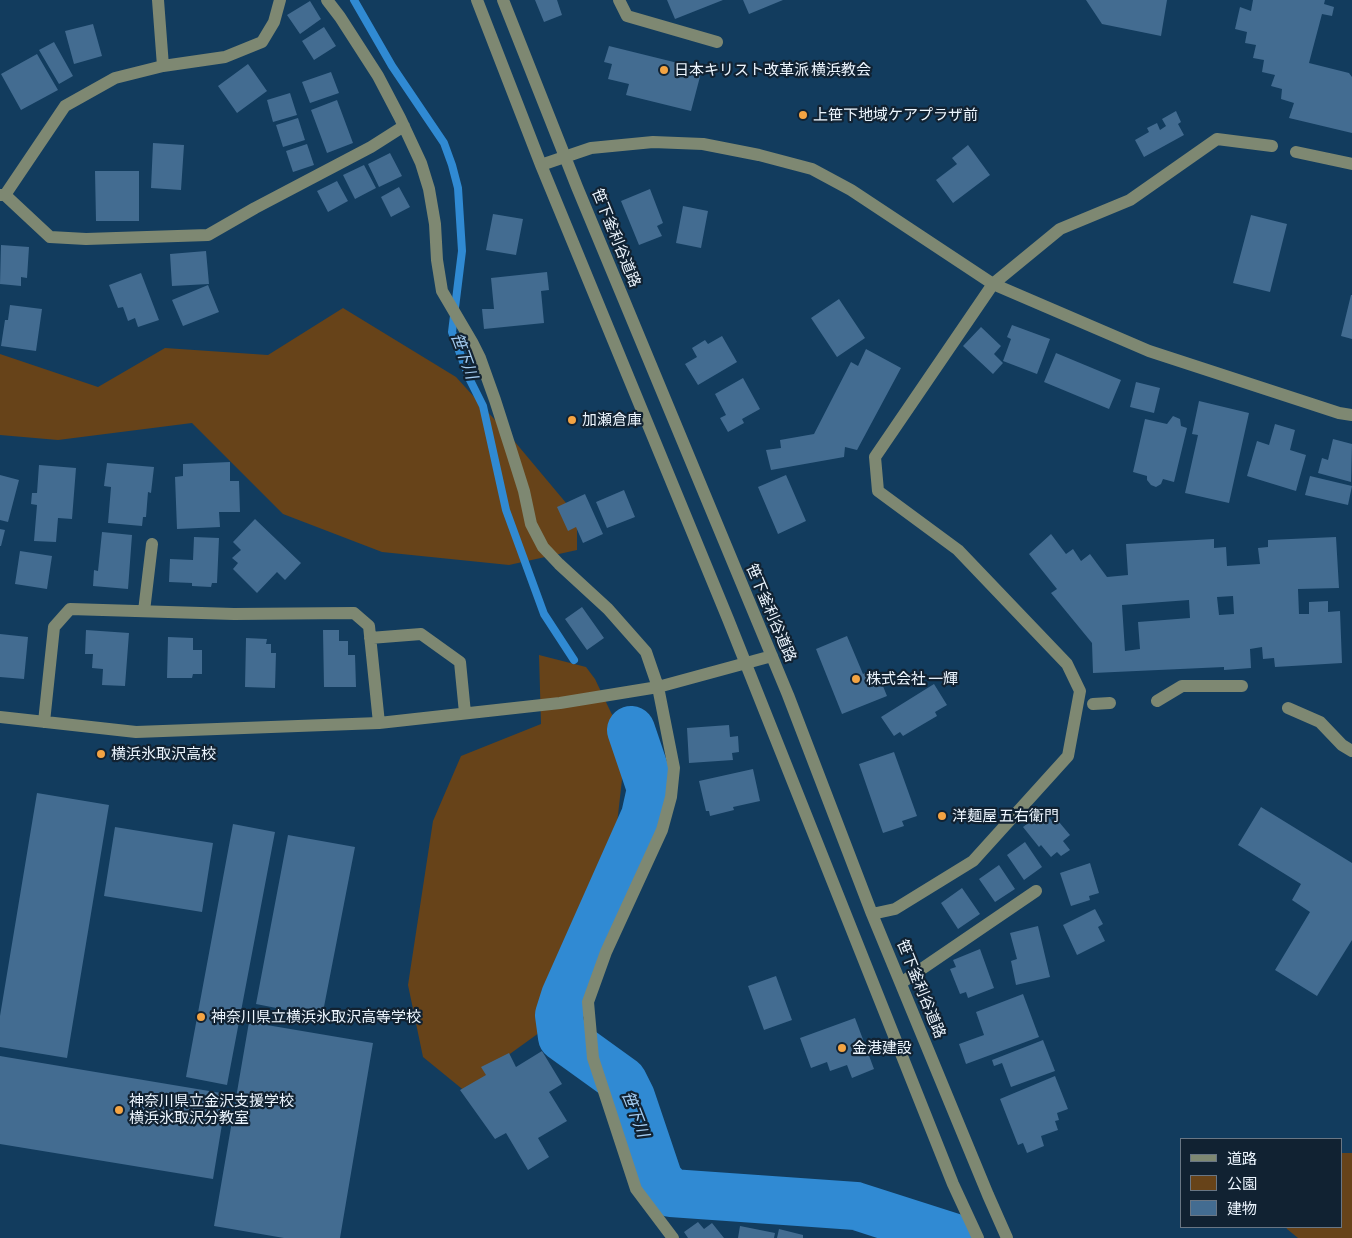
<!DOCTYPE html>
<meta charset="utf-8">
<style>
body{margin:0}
#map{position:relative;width:1352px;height:1238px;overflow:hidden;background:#123c5e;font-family:"Asap Condensed","Noto Sans JP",sans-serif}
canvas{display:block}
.legend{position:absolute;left:1180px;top:1138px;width:162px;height:90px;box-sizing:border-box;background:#112232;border:1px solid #697684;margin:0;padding:6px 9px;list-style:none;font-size:15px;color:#ecf5fe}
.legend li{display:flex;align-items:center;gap:10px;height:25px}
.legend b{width:25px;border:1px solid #697684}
</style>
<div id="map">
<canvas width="1352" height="1238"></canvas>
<ul class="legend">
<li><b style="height:6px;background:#7e8872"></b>道路</li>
<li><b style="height:14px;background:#674319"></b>公園</li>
<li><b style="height:14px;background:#436c91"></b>建物</li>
</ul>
</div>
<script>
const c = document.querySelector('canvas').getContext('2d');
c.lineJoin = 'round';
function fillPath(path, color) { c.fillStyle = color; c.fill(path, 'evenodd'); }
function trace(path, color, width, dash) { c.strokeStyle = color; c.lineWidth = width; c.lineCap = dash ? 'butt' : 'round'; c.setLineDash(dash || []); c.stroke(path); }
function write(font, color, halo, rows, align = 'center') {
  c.font = font + ' "Asap Condensed","Noto Sans JP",sans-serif'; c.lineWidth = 4.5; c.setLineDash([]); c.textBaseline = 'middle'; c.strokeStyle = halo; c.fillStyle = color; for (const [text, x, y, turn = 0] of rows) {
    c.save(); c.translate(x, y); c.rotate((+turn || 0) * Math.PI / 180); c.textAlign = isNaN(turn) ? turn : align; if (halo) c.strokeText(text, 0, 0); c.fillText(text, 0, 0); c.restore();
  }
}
const green = new Path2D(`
 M343 308 456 377 515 442 577 516V550L509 565 382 552 283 514 192 423 58 440 0 435V354L98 387 165 348 268 355Z
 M539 655 586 667 595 679 626 744 617 824V926L568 1012 507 1056 472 1097 423 1057 408 985 433 821 461 756 541 724Z
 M1341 1153H1352V1238H1298L1287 1229 1286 1227H1341Z`);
const stream = new Path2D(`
 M354 0 392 66 444 143 452 165 458 188 462 251 452 332 470 380 483 406 506 510 544 614 574 660`);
const river = new Path2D(`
 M631 730 651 789 645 816 565 996 559 1015 562 1037 623 1081 631 1097 659 1180 671 1193 856 1206 956 1238`);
const building = new Path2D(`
 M535 0H557L562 15 544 22Z
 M667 0H723L675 19Z
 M743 0H783L749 14Z
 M1086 0H1167L1161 36 1102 24Z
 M1253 0H1325L1324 4 1334 7 1332 16 1322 14 1309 63 1349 73 1352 77V133L1289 118 1294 103 1281 99 1282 89 1271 86 1275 75 1262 72 1264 60 1253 58 1256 45 1245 43 1247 32 1235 29 1240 7 1251 11Z
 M310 1 321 19 300 34 287 15Z
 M93 24 102 56 74 64 65 31Z
 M324 27 336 46 314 60 302 41Z
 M54 42 73 76 59 84 39 50Z
 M609 46 702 69 691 111 626 95 629 84 608 79 612 64 604 62Z
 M37 54 58 90 21 110 1 74Z
 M248 64 267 91 237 113 218 86Z
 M331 72 339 93 310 103 302 82Z
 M290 93 297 115 273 122 267 100Z
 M337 100 353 143 327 153 311 110Z
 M1176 111 1181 122 1178 124 1184 135 1144 157 1135 140 1149 132 1147 128 1157 123 1160 130 1166 126 1162 119Z
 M298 118 305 140 283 147 276 125Z
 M153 143 184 145 181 190 151 188Z
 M307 144 314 165 293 172 286 151Z
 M968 145 990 175 953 203 936 180 957 164 952 158Z
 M390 153 402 176 379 187 368 164Z
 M364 165 376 188 355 199 343 175Z
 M95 171H139V221H96Z
 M337 181 348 201 328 212 317 191Z
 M399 187 410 207 391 217 381 197Z
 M650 189 663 223 657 226 662 236 639 245 621 201Z
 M683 206 708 211 701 248 676 243Z
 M493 214 523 219 516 255 486 250Z
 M1251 215 1287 224 1270 292 1233 283Z
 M1 245 29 247 27 278 21 277V286L0 284Z
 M206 251 209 284 172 286 170 254Z
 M547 272 549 290 541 291 544 323 484 329 482 309H494L491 278Z
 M141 273 159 320 138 327 135 318 128 321 123 307 118 308 109 285Z
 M208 285 219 312 183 326 172 300Z
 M1351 295H1352V339L1341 336Z
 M839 299 865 338 837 357 811 318Z
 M10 305 42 309 36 351 1 346 5 320H8Z
 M1012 325 1050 339 1037 374 1003 361 1011 339 1007 337Z
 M981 327 1001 346 994 354 1003 363 993 374 963 346Z
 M722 336 737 362 698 385 685 364 697 357 692 348 705 340 708 344Z
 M866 349 901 368 857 450 845 447 844 457 771 470 766 450 781 448 780 440 814 434 851 362 858 366Z
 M1056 353 1121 380 1109 409 1044 382Z
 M743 378 760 409 742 419 744 423 728 432 720 418 726 415 715 394Z
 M1136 382 1160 388 1154 413 1130 407Z
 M1199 401 1249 413 1229 503 1185 493 1198 435 1192 434Z
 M1173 416 1180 419 1181 426 1187 428 1174 482 1163 479 1161 484 1156 487 1151 485 1147 480V476L1133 472 1145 419 1167 424Z
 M1275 424 1295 430 1290 450 1306 455 1296 491 1247 476 1257 441 1269 445Z
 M1333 439 1352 444 1351 482 1318 473 1322 458 1328 460Z
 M230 462V481H239L240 512H219L220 527 177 529 175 477 183 476V464Z
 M107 463 154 467 151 493 148 492 146 517H143L142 526 108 523 111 487 104 486Z
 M39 465 76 468 72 519 58 518 56 542 34 541 37 505 31 504 32 493H37Z
 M0 475 19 480 8 522 0 520Z
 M786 475 806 521 778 534 758 487Z
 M1310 476 1352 486 1348 505 1305 495Z
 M624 490 635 517 607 528 596 502Z
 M585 494 603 534 583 543 576 527 568 531 557 507Z
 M255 519 301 563 285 580 277 572 257 593 233 569 238 563 232 558 241 550 233 542Z
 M0 529 5 530 1 546H0Z
 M102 532 132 535 128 589 93 586 94 570 98 571Z
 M1051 534 1066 554 1073 549 1081 561 1090 554 1107 577 1128 575 1126 544 1214 539V548L1226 547 1227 566 1260 564 1258 548 1268 547V540L1336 537 1339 588 1298 589 1299 614H1309V602L1328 601V612L1340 611 1342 663 1275 667 1274 658 1263 659 1262 647 1250 649 1251 668 1224 670V667L1093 673 1092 643 1051 593 1057 589 1029 554ZM1233 596 1234 614 1219 615 1217 597ZM1189 600 1190 618 1138 622 1140 649 1125 651 1122 605Z
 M194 537 219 538 217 583H212L211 587 192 586V583L169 582 170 559 193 560Z
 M20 551 52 556 47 589 15 584Z
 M582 607 604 638 587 650 565 619Z
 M86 630 129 633 125 686 102 685 103 669 92 668 93 654H85Z
 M323 630H339V641H348V655H355L356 687H324Z
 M0 634 28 637 24 679 0 677Z
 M847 636 863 674 876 669 887 696 842 714 816 649Z
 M168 637 193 638V650H202V674H193L192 678H167Z
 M246 638 267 639 266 644H271V653H276L275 688 245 687Z
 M934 684 947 705 935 712 937 716 903 736 900 732 894 736 881 717Z
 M729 725 730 737 738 736 739 752 732 753 733 760 689 763 687 728Z
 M894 752 917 816 902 821 904 826 883 833 859 764Z
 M753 769 760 801 733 807 734 810 710 816 709 811H706L699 781Z
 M37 793 109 805 67 1058 0 1047V1016Z
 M1261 807 1352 863V940L1317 996 1275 970 1310 912 1292 900 1301 884 1238 845Z
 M1044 811 1055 825 1059 822 1070 835 1063 841 1070 850 1061 856 1057 852 1051 857 1041 845 1039 847 1023 827Z
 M233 824 275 832 227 1085 186 1077Z
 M115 827 213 843 202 912 104 896Z
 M288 835 355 847 322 1017 256 1004Z
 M1025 842 1042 867 1024 880 1007 855Z
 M1090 863 1099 893 1089 896 1090 900 1071 906 1060 873Z
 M999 865 1015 889 995 902 979 879Z
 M962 888 980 914 958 929 941 903Z
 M1095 909 1103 924 1098 927 1105 941 1077 955 1063 925Z
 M1038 926 1050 977 1016 985 1011 961 1017 959 1010 933Z
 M980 949 994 988 968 998 966 992 960 994 950 969 956 967 953 960Z
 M776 976 792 1020 764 1030 748 986Z
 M1023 994 1039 1037 966 1064 959 1044 984 1035 976 1012Z
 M855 1018 874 1069 852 1078 847 1065 830 1071 827 1062 811 1068 800 1038Z
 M249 1022 373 1043 340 1238H284L214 1226Z
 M1043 1040 1055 1071 1011 1087 1002 1063 994 1066 992 1060Z
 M542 1051 562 1084 549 1092 567 1121 538 1138 549 1157 528 1170 506 1133 495 1139 460 1090 486 1075 481 1067 509 1053 516 1067Z
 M0 1056 227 1094 213 1179 0 1144Z
 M1055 1076 1068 1109 1057 1113 1059 1120 1055 1121 1058 1130 1041 1136 1044 1146 1027 1153 1023 1143 1018 1145 1000 1099Z
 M698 1222 704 1229 712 1223 724 1238H688L684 1232Z
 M740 1226 775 1233 774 1238H738Z
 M779 1229 803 1235V1238H777Z`);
const minor = new Path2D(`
 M158 0 163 66
 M327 0 340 17 378 76 400 118 421 163 429 189 435 224 437 260 442 291 472 342 480 358 495 400 512 453 524 491 531 524 543 547 559 564 608 609 646 652 658 687 674 768 671 797 662 830 606 952 588 1002 593 1058 636 1189 673 1238
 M477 0 541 165 728 619 953 1184 978 1238
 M503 0 577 187 788 695 872 914 988 1195 1007 1238
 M619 0 627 16 717 42
 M1296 152 1352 164
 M541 165 591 148 653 142 703 144 759 155 812 169 851 190 993 284 1149 351 1339 413 1352 415
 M0 195H5L65 106 115 78 163 66 225 57 262 42 274 22 280 0
 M5 195 50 237 86 239 208 235 255 208 371 147 404 126
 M144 611 152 544
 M370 638 421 634 460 662 465 713
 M1157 701 1182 686H1242
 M1093 704 1110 703
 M1288 708 1320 722 1342 745 1352 751
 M0 717 136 732 379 723 560 703 658 687 772 656
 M44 722 54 627 70 609 234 614 354 613 369 626 379 723
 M872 914 895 909 973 861 1068 756 1080 691 1067 664 958 550 878 491 875 457 993 284 1060 229 1130 200 1217 139 1272 146
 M901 983 1036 891`);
const markers = [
 [664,70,5,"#f4a443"],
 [803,115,5,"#f4a443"],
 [572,420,5,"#f4a443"],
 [856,679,5,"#f4a443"],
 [101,754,5,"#f4a443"],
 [942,816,5,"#f4a443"],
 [201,1017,5,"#f4a443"],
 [842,1048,5,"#f4a443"],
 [119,1110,5,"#f4a443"]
];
const poiNames = [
 ["日本キリスト改革派 横浜教会",674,70],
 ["上笹下地域ケアプラザ前",813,115],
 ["加瀬倉庫",582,420],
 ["株式会社 一輝",866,679],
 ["横浜氷取沢高校",111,754],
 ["洋麺屋 五右衛門",952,816],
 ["神奈川県立横浜氷取沢高等学校",211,1017],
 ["金港建設",852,1048],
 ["神奈川県立金沢支援学校",129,1101],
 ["横浜氷取沢分教室",129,1118]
];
const streetNames = [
 ["笹下釜利谷道路",616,238,68],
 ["笹下釜利谷道路",771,613,67],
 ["笹下釜利谷道路",921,989,68]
];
const waterNames = [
 ["笹下川",464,356,70],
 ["笹下川",635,1114,69]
];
fillPath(green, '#674319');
trace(stream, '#308ad3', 8);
trace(river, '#308ad3', 48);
fillPath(building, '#436c91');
trace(minor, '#7e8872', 12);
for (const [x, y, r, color] of markers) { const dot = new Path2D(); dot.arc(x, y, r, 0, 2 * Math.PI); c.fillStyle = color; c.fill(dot); trace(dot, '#112232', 2); }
write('15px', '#ecf5fe', '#112232', poiNames, 'left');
write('15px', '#ecf5fe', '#112232', streetNames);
write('italic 16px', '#a5cdf2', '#112232', waterNames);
</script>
